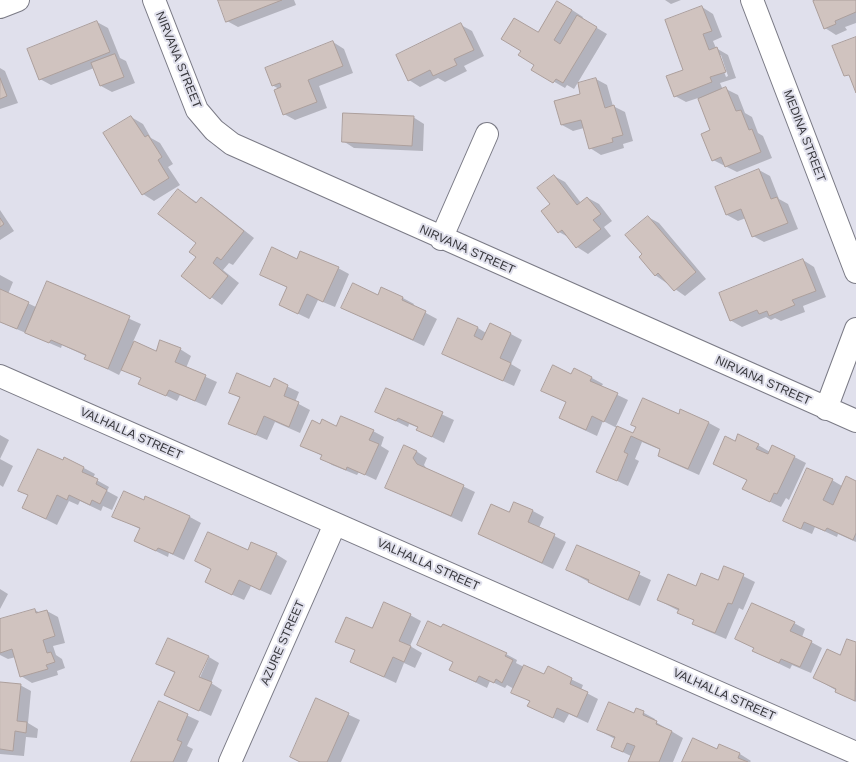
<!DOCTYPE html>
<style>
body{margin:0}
canvas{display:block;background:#e0e0ec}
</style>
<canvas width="856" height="762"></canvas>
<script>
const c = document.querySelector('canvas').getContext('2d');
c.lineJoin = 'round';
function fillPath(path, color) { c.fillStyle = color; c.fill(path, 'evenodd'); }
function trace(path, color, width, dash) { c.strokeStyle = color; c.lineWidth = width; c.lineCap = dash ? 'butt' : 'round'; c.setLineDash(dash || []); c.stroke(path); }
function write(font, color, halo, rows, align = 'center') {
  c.font = font + ' Helvetica,sans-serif'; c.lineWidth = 4; c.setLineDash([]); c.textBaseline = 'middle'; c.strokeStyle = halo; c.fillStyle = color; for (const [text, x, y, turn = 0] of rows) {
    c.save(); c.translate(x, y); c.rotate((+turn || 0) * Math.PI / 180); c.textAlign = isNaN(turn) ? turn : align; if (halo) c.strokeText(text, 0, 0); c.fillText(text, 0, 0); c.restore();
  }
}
const shadow = new Path2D(`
 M219 0H294L296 5 238 27 227 21Z
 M665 0H681L671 4Z
 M819 0H856V23L845 27 847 30 836 35 825 28Z
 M702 7 713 14 722 37 713 41 716 48 728 55 736 78 720 83 723 90 726 89 738 95 745 113 752 117 758 133 763 136 772 158 737 172 713 160 712 131 698 98 686 102 675 96 684 70ZM718 55H721L728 76 726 77Z
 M569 8 583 17 582 19 607 34 574 89 567 85 565 88 532 69 535 64 539 34Z
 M97 22 108 28 120 58 126 61 135 83 112 92 101 86 94 68 51 85 40 79Z
 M461 25 472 31 484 56 464 66 467 71 445 82 438 78 420 87 409 80Z
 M333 42 344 49 353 73 319 86 327 108 295 120 284 114 279 89 272 85Z
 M0 68 5 71 18 103 0 109Z
 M596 79 607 85 613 106 625 112 633 141 623 144 624 148 601 155 590 148 584 128 573 131 562 125 582 94Z
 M131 117 143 124 151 138 160 143 173 164 168 167 180 185 154 201 143 194Z
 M413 117 424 124 423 151 354 148 343 141Z
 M759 170 770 176 779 199 788 204 798 229 764 242 753 236 746 218 738 221 727 215 716 187Z
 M554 176 565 182 581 203 588 198 599 204 612 221 604 227 611 236 588 254 577 247 570 238 559 232 551 204Z
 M178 190 198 203 201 198 212 205 254 238 233 265 229 263 223 270 239 283 222 305 182 276 197 257V243Z
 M0 210 14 231 0 240Z
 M648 217 659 223 706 279 685 296 655 275 644 254Z
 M297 260 338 268 349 274 335 307 318 300 309 319 280 305 288 288 261 274Z
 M803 260 814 267 826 297 803 306 805 312 781 321 775 318 771 320 766 317 742 327 730 320Z
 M0 275 13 282 8 294 36 307 47 282 141 324 133 342 156 352 180 349 191 356 186 368 217 382 206 406 180 395 177 401 140 383 142 379 122 369 119 375 85 358 86 356 62 345 61 348 0 322Z
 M378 296 403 298 414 304 413 306 437 319 424 346 343 308Z
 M478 328 486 333 511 334 522 340 511 364 521 370 514 386 454 359Z
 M572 375 592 378 603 384 601 387 628 400 616 426 634 434 679 415 709 423 720 429 699 475 670 462 659 456 661 450 642 442 635 459 639 461 628 486 598 472 617 428 603 421 597 436 571 424 560 418 567 403 542 390Z
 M274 380 299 392 295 402 310 410 300 433 275 422 267 440 229 423 240 398 230 392 271 388Z
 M387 389 454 420 444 443 418 430 419 428 409 424 408 427 377 412Z
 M321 425 373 431 384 437 381 446 389 451 376 480 359 472 357 475 332 465 321 458 322 456 302 445Z
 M0 435 9 440 0 459 13 466 3 487 0 485Z
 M736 442 758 445 770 452 773 446 806 463 789 500 786 498 781 507 743 489 747 480 714 464Z
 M416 451 427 458 424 465 427 469 475 492 462 522 386 487Z
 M63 462 84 468 95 474 93 478 109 487 107 491 118 497 112 510 103 506 101 511 80 501 78 505 69 501 57 525 23 508 29 496 19 490Z
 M832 480 842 486 856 482V542L838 534 837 537 815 527 812 534 796 527Z
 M144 501 190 517 201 523 184 560 169 553 168 557 135 541 140 529 114 516Z
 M533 511 544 517 539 528 566 542 553 569 479 534 509 513Z
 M578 546 651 580 640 606 600 588 567 570Z
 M248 551 276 554 287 561 271 595 251 586 244 600 217 588 206 582 212 569 196 561Z
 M725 567 755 582 743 610 739 608 726 639 705 630 694 624 695 621 679 612V611L658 600 696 587 719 582Z
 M0 589 8 594 0 609Z
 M35 610 40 613 47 611 58 617 65 643 53 646 56 655 62 659 65 668 57 671 58 675 32 683 21 676 16 657 8 659 0 655V620Z
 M410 615 421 621 410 646 422 653 415 668 404 663 396 683 351 662 356 651 337 641Z
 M794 623 805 629 802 637 822 648 811 673 792 665 790 669 765 657 754 651 755 648 737 639Z
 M443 625 506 654 517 660 516 663 524 667 545 675 548 668 583 685 581 690 598 699 588 723 569 714 564 723 529 706 531 702 513 692 514 689 507 685 505 688 490 681 487 688 450 670 454 662 418 645 442 629Z
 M848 640 856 644V702L815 678 840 656Z
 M209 657 219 663 211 683 222 690 211 716 166 695 175 673 157 664 198 682Z
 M0 683 20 685 31 691 28 723 38 729 37 738 26 737 24 756 0 754Z
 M317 700 360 720 341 762H300L291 757Z
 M159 702 199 721 187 746 193 749 187 762H133Z
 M637 709 655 719 654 721 683 738 673 762H629L631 756 612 747 615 739 598 730 635 715Z
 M719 745 740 754 751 761 750 762H683L717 750Z`);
const building = new Path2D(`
 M218 0H282L226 22Z
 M816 0H856V12L835 21 836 24 824 29 813 1Z
 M557 1 572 10 554 40 560 44 577 15 597 27 563 83 556 79 553 83 531 70 534 65 518 55 521 51 501 39 514 18 538 32Z
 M702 6 712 31 703 34 709 50 717 47 726 72 710 77 712 82 674 97 666 76 683 70 665 20Z
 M97 21 110 52 39 80 27 49Z
 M461 23 474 50 454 59 457 65 433 76 430 70 408 81 396 55Z
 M856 37V93L849 75 844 76 832 46Z
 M333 41 343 66 308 80 317 102 283 115 274 90 281 87 280 83 272 86 265 68Z
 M115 54 124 77 100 86 91 63Z
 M0 78 7 96 0 99Z
 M596 78 605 108 614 105 623 135 612 138 613 142 589 149 581 120 561 125 554 101 580 94 578 83Z
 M726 87 736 111 741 110 749 130 752 129 761 152 725 167 721 157 712 161 701 134 710 130 698 99Z
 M343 113 414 116 412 146 342 142Z
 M131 116 145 137 148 135 162 157 158 160 169 178 142 195 103 133Z
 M759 169 771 199 777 197 788 223 752 237 741 209 726 215 715 187Z
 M554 175 577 205 587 197 601 214 593 220 601 229 576 248 562 230 558 233 541 211 550 204 537 188Z
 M178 189 196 203 201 197 244 231 221 260 217 257 213 263 228 276 210 299 181 276 196 257 189 252 196 243 158 214Z
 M648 216 696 272 674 291 658 273 655 276 639 257 642 254 625 235Z
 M0 218 4 224 0 227Z
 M272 247 297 259 300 251 339 267 323 302 307 294 298 314 279 305 287 287 260 275Z
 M803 259 816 291 792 300 795 305 769 316 767 311 759 314 757 310 730 321 719 293Z
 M47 281 130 316 108 369 84 359 86 355 51 340 49 343 25 333Z
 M353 283 378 295 381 287 403 297 402 300 426 311 413 340 341 308Z
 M0 289 29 302 17 329 0 322Z
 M458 318 478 327 474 336 482 340 490 323 511 333 500 358 511 363 503 381 442 354Z
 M160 340 181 348 175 362 206 375 195 401 169 390 166 396 138 384 141 378 121 370 134 341 156 351Z
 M553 365 571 374 574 368 592 377 590 381 618 393 604 422 592 416 586 430 559 418 566 402 541 391Z
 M237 373 270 387 274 378 288 385 284 396 299 402 289 427 264 416 256 435 228 424 240 397 229 393Z
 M386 388 443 412 432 437 416 430 418 427 398 418 396 421 375 412Z
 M643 398 679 414 680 409 709 422 688 469 658 456 660 449 631 436 624 452 628 454 617 481 596 472 617 426 633 433 636 427 631 425Z
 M341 416 374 430 369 440 379 444 365 475 347 467 346 470 320 459 322 455 300 446 312 420 320 424 322 419 336 426Z
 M738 434 759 444 756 449 768 454 772 445 795 456 777 494 774 493 770 502 742 489 747 480 713 464 725 436 735 441Z
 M404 445 417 451 413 458 417 464 464 485 451 516 385 488Z
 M38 449 63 460 64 457 84 467 82 472 98 479 96 484 107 490 100 504 92 500 90 505 69 495 67 500 57 495 46 519 22 508 28 495 18 491Z
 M807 468 833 479 823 500 833 505 846 476 856 481V533L853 540 827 528 825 531 804 522 801 529 783 521Z
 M124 491 144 500 145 496 190 516 173 554 158 548 156 551 134 541 140 528 112 517Z
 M514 502 533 510 528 522 555 534 542 563 478 534 491 504 509 512Z
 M208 532 248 550 251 542 277 553 260 590 239 580 232 595 205 582 211 569 195 561Z
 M577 545 640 572 628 600 588 582 589 580 566 570Z
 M724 566 744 574 732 604 728 603 715 633 692 624 694 620 677 613 679 609 657 600 668 574 696 586 701 573 718 580Z
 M384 602 411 614 399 641 411 646 404 662 393 657 384 677 350 662 355 650 335 642 346 617 372 628Z
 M752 603 795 622 790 631 812 641 800 667 781 659 779 663 752 651 754 648 735 639Z
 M35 609 36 613 47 610 55 636 43 640 47 653 51 652 55 662 46 665 48 669 20 677 12 649 0 653V619Z
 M428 621 441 627 443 624 507 653 505 656 513 660 502 683 496 679 494 683 479 676 476 682 449 670 453 662 417 645Z
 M168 638 209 656 199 677 212 682 199 711 164 695 175 672 156 664Z
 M847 639 856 642 855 701 835 692 836 689 813 678 827 649 840 655Z
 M524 665 544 674 548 666 572 678 570 684 588 692 577 717 557 708 553 718 527 706 530 701 511 693Z
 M0 682 21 684 17 721 27 722 26 733 15 731 13 751 0 749Z
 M316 698 349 713 327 762H300L290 757Z
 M159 701 188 714 177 740 182 742 173 762H131Z
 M609 702 634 713 636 708 644 711 643 715 657 721 656 724 672 731 659 762H628L635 746 627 743 623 752 611 747 615 737 597 730Z
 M693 738 717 749 719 744 740 753 738 758 748 762H682Z`);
const minor = new Path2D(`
 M154 0 197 110 214 130 232 144 856 421
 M752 0 856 272
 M0 7 18 0
 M441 239 487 134
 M0 376 856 753
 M826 409 856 329
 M230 762 335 524`);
const streetNames = [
 ["NIRVANA STREET",178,60,68],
 ["MEDINA STREET",804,136,69],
 ["NIRVANA STREET",467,250,24],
 ["NIRVANA STREET",763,381,24],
 ["VALHALLA STREET",131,434,24],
 ["VALHALLA STREET",428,565,24],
 ["AZURE STREET",283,643,-66],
 ["VALHALLA STREET",724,695,24]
];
fillPath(shadow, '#0003');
fillPath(building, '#d0c3bf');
trace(building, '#ac9f9c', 1);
trace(minor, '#7b7b86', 24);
trace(minor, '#fff', 22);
write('12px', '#39393e', '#e0e0ec', streetNames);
</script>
